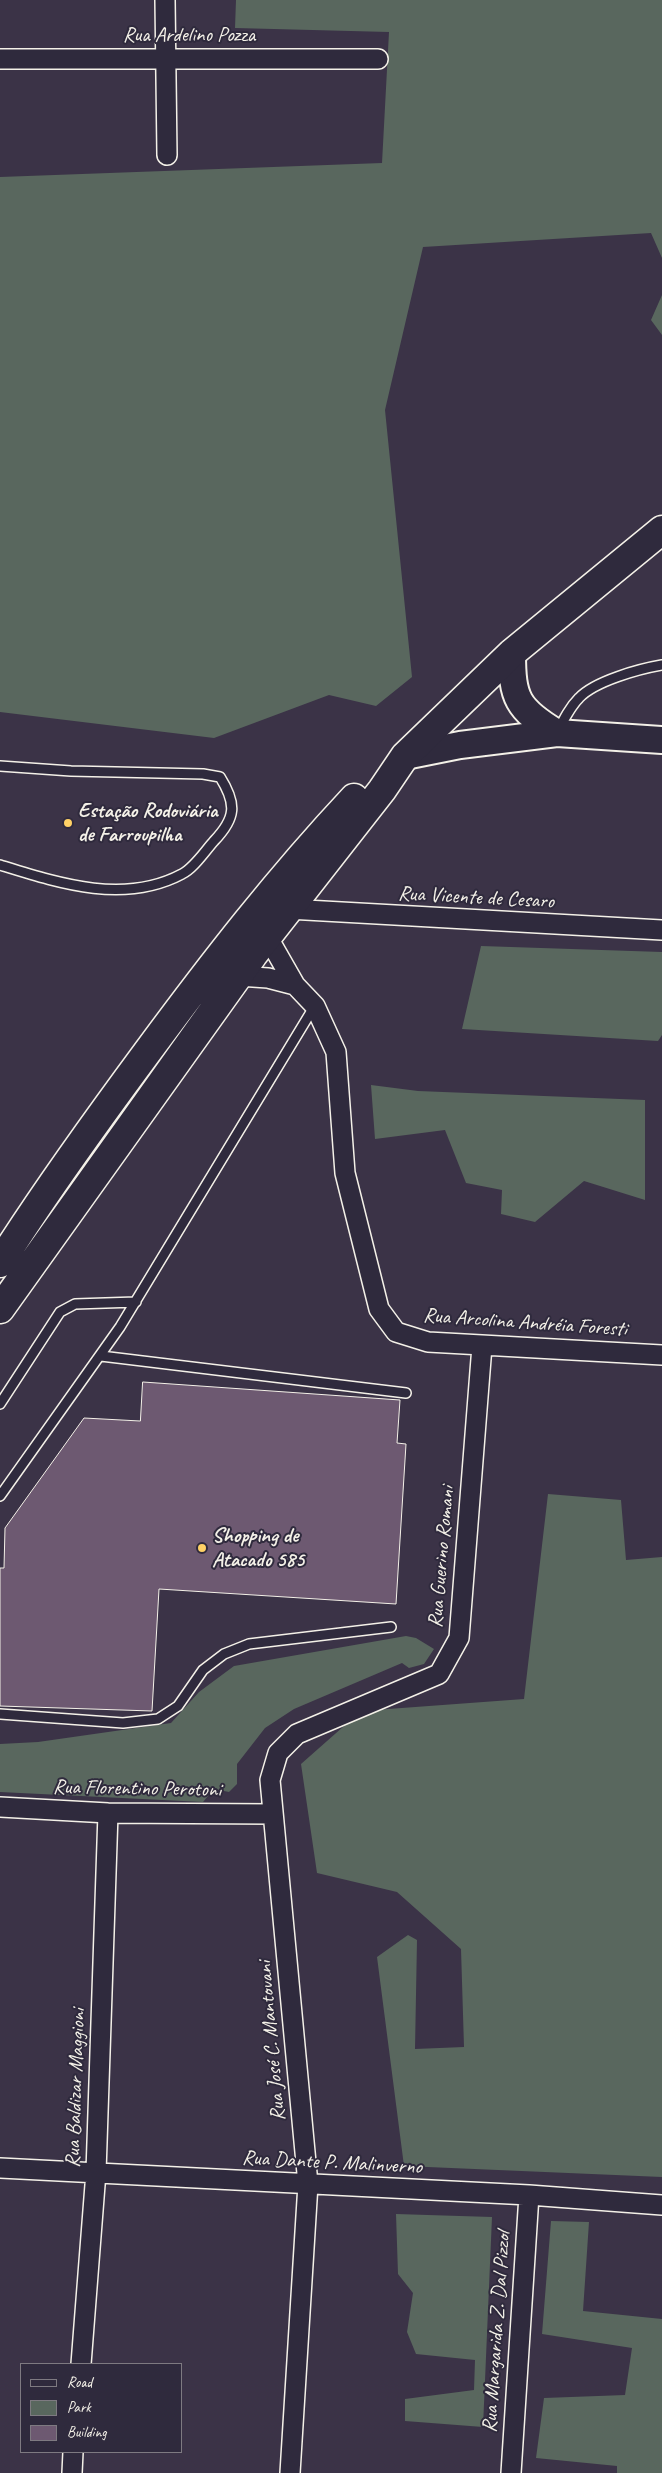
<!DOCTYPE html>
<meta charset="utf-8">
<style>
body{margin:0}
#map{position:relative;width:662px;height:2473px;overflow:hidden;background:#3b3347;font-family:Caveat,sans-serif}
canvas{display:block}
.legend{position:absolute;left:20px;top:2363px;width:162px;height:90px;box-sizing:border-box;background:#2f2a3d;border:1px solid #7e7a81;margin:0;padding:6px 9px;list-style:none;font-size:15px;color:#f4f1e8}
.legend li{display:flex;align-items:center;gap:10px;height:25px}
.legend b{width:25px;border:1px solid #7e7a81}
</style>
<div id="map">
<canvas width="662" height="2473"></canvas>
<ul class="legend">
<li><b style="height:6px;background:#2f2a3d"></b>Road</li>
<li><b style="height:14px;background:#59675e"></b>Park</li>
<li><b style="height:14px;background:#6d5971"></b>Building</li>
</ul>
</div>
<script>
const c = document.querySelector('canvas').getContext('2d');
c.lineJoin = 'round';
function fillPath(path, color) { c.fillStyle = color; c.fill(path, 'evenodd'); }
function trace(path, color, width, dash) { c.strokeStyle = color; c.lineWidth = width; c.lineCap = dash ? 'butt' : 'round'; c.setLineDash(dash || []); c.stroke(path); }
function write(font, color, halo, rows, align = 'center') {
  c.font = font + ' Caveat,sans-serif'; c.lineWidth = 4; c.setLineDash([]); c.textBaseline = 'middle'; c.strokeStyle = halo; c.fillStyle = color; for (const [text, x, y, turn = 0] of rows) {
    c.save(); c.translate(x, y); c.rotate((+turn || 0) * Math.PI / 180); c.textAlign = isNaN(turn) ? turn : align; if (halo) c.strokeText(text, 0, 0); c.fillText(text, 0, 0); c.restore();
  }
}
const green = new Path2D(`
 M236 0H662V258L651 233 423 247 385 410 412 677 376 706 329 695 214 738 0 712V177L382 163 389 32 235 28Z
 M662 295V335L651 320Z
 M481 946 662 952V1035L658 1041 462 1029Z
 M371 1085 418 1091 645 1100V1200L584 1181 535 1222 501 1214 502 1190 466 1183 445 1130 375 1139Z
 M548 1494 621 1500 626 1560 662 1557V2177L404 2166 377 1957 408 1935 417 1940 415 2049 464 2047 461 1949 397 1892 317 1873 301 1764 361 1711 524 1699Z
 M406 1636 416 1638 434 1649 424 1664 409 1668 402 1663 294 1709 265 1728 237 1764V1784L229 1792 214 1789 203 1802 0 1792V1744L38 1742 171 1723 199 1692 234 1666Z
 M396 2214 492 2217 483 2427 405 2421V2399L474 2390 475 2360 416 2354 407 2332 413 2293 398 2274Z
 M551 2221 589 2222 583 2311 662 2319V2473H617V2466L536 2458 544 2398 625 2395 632 2348 542 2334Z`);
const building = new Path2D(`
 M143 1382 400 1400 397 1443 406 1444 396 1604 159 1589 152 1711 0 1706V1568H4L5 1528 84 1418 140 1421Z`);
const lane = new Path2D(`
 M558 731C564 719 570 707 579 698 595 681 639 669 662 665
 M0 766 71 771 203 774 220 777C237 804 236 818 214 841 205 851 194 868 182 874 124 905 58 883 0 865
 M101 1356 406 1393
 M0 1404 60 1312 75 1304 136 1302
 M0 1496 120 1327 314 1007
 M0 1714 123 1723 158 1719 178 1706 203 1670 224 1654 249 1644 391 1627`);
const street = new Path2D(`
 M165 0 167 155
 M0 59H378
 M288 909 662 930
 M267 936 295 985 315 1006 336 1052 345 1173 379 1309 396 1332 428 1342 662 1355
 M238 976 268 978 295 985
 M0 1807 108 1813 273 1814
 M0 2168 529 2195 662 2205
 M81 2364 96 2172 108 1813
 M72 2473 73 2452
 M290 2473 308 2184 270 1780 278 1753 297 1734 439 1674 459 1638 482 1346
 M511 2473 529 2195`);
const secondary = new Path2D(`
 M512 653C512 698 517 709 557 733
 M405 756 460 745 557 733 662 740`);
const highway = new Path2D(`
 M0 1263C46 1190 97 1120 148 1051 213 963 279 878 354 798
 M0 1309 253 955 382 790 405 756 512 653 662 530`);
const markers = [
 [68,823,5,"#ffd166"],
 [202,1548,5,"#ffd166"]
];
const streetNames = [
 ["Rua Ardelino Pozza",189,35],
 ["Rua Vicente de Cesaro",476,898,3],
 ["Rua Arcolina Andréia Foresti",525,1323,4],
 ["Rua Guerino Romani",442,1557,-85],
 ["Rua Florentino Perotoni",137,1789,1],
 ["Rua José C. Mantovani",272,2041,-95],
 ["Rua Baldizar Maggioni",76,2088,-88],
 ["Rua Dante P. Malinverno",332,2163,3],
 ["Rua Margarida Z. Dal Pizzol",497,2332,-86]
];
const poiNames = [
 ["Estação Rodoviária",78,811],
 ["de Farroupilha",78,835],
 ["Shopping de",212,1536],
 ["Atacado 585",212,1560]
];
fillPath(green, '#59675e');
fillPath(building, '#6d5971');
trace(building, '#f4f1e8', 1);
trace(lane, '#f4f1e8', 12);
trace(street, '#f4f1e8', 22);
trace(secondary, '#f4f1e8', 30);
trace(highway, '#f4f1e8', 31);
trace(lane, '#2f2a3d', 9);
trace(street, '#2f2a3d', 19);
trace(secondary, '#2f2a3d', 26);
trace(highway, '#2f2a3d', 28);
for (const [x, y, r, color] of markers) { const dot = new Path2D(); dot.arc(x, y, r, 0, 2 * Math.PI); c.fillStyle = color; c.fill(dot); trace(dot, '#2f2a3d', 2); }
write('21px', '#f4f1e8', '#2f2a3d', streetNames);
write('bold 21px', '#f4f1e8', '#2f2a3d', poiNames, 'left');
</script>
